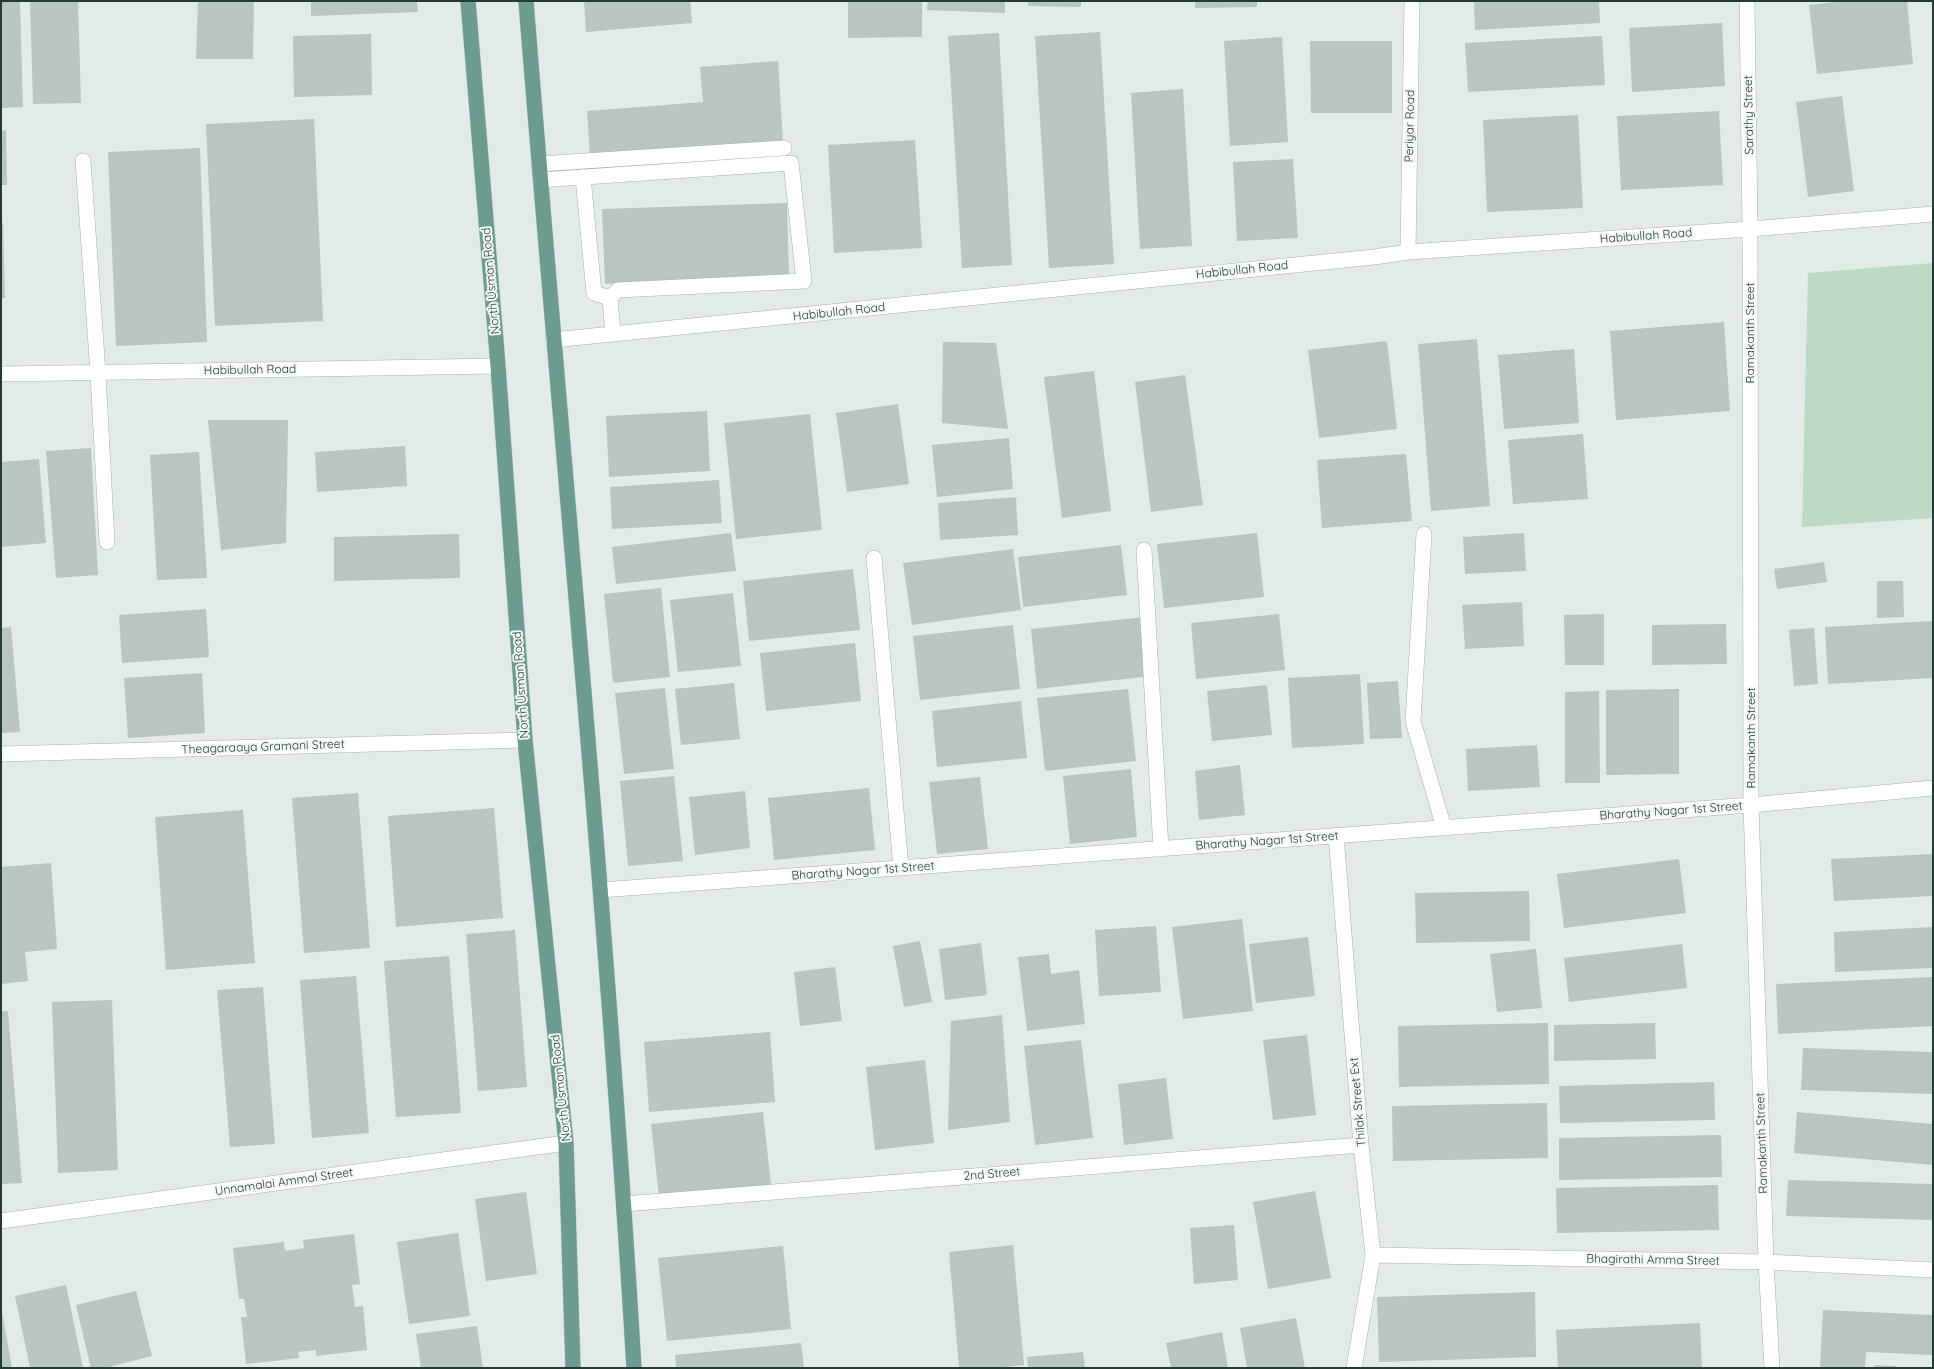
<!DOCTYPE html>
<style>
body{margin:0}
#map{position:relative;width:1934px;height:1369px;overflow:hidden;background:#e2ebe7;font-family:Quicksand,sans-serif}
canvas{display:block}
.frame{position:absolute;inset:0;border:2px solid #243a34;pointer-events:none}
</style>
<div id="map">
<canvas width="1934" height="1369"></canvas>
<div class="frame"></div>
</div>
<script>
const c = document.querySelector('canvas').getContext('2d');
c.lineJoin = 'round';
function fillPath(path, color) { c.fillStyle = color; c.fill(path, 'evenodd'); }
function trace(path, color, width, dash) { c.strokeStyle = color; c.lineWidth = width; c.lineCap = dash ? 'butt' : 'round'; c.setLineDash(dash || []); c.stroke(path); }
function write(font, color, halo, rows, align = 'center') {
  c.font = font + ' Quicksand,sans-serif'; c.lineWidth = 4; c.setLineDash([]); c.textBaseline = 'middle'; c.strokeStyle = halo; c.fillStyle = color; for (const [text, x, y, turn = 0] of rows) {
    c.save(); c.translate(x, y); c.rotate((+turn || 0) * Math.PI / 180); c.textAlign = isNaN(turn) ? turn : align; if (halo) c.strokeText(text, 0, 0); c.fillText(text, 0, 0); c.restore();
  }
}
const green = new Path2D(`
 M1933 263V518L1802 527 1808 273Z`);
const building = new Path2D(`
 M1 1H20L23 107 1 108Z
 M30 1H78L81 103 33 104Z
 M198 1H254L253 59H196Z
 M311 1H417L418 12 311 16Z
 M584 1H690L692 23 586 32Z
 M848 1H922V37L848 38Z
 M928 1H1005V13L927 10Z
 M1028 1H1081V7L1028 6Z
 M1195 1H1257V7L1195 8Z
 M1474 1H1599L1600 23 1475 30Z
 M1844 1H1907L1913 64 1817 74 1809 5Z
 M1722 23 1725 86 1632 92 1629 28Z
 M1100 32 1114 264 1049 268 1035 36Z
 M999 33 1012 265 962 268 948 36Z
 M371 34 372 95 294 97 293 36Z
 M1602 36 1605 85 1468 92 1465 43Z
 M1282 37 1288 142 1230 146 1224 41Z
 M1310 41H1392V113H1311Z
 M778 61 783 141 590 156 587 111 703 102 700 67Z
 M1183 89 1192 246 1140 249 1131 93Z
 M1842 96 1854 191 1808 197 1796 102Z
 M1719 111 1723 185 1621 190 1617 116Z
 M1578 115 1583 208 1487 212 1483 120Z
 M314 119 323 321 215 326 206 124Z
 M6 130 7 185H1V131Z
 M915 140 922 248 834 253 828 145Z
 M200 148 207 342 116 346 108 152Z
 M1293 159 1298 238 1237 241 1233 162Z
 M787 203 789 277 605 284 602 209Z
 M1 223H3L5 298H1Z
 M1724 322 1730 411 1616 420 1610 331Z
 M1477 339 1490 506 1431 511 1418 344Z
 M1387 341 1397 429 1319 438 1308 350Z
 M943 342 996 343 1008 429 942 423Z
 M1574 349 1579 423 1504 429 1498 355Z
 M1094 371 1111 511 1062 518 1044 377Z
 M1185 375 1203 505 1151 512 1135 382Z
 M898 404 909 484 847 492 836 413Z
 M707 411 710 471 609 477 606 416Z
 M810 414 822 530 736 539 724 423Z
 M208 420H288L286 543 221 550Z
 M1583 434 1588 499 1513 504 1508 440Z
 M1009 438 1013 489 937 497 932 445Z
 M405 446 407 486 317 492 315 452Z
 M91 448 98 575 56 578 46 451Z
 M199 452 207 578 157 580 150 455Z
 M1406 454 1412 521 1322 528 1317 460Z
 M39 459 46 543 1 547V462Z
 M719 480 722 523 612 529 610 487Z
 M1016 497 1018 535 940 540 938 503Z
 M731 533 736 571 616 584 612 547Z
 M1257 533 1264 597 1164 608 1157 544Z
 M1524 533 1526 571 1465 574 1463 537Z
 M459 534 460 578 334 581V537Z
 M1121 545 1127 595 1023 607 1018 557Z
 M1013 549 1021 610 912 625 903 563Z
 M1824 562 1827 582 1777 589 1774 569Z
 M853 569 860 630 749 641 743 581Z
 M1877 581H1903L1904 617 1877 618Z
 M661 588 670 677 613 683 604 594Z
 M733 593 741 666 678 672 670 600Z
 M1522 602 1524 646 1465 649 1462 605Z
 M206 609 209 657 122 663 119 615Z
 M1279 614 1285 670 1196 679 1191 623Z
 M1604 614V665H1565L1564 615Z
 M1145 617 1151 676 1037 689 1031 629Z
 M1933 621V678L1828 684 1825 627Z
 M1726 624 1727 664 1652 665V625Z
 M1013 625 1020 689 920 700 913 636Z
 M11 627 20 732 1 733V628Z
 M1814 628 1818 684 1794 686 1789 630Z
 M855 643 861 701 766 711 760 653Z
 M202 673 205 733 128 738 124 678Z
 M1360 674 1364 744 1292 748 1288 678Z
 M1398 681 1402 738 1370 739 1367 683Z
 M734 683 740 739 681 745 675 689Z
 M1267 685 1272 735 1212 741 1207 691Z
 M665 688 674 769 624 774 615 693Z
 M1128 689 1136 761 1045 771 1037 698Z
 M1679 689V774L1606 775V690Z
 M1599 691 1600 783H1565V692Z
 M1021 701 1027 758 937 767 932 711Z
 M1537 745 1540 787 1468 791 1466 749Z
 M1240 765 1245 815 1199 820 1195 771Z
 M1131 769 1137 837 1070 844 1063 776Z
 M674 776 683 861 628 866 620 781Z
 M980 777 988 849 937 854 929 782Z
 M869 788 875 850 774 860 768 798Z
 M745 791 750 848 695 855 689 797Z
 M358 793 370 948 304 953 292 798Z
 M494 808 503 918 396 927 388 816Z
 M243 810 255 963 166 970 155 817Z
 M1933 854V896L1834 901 1831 859Z
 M1679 859 1686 913 1564 928 1557 874Z
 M51 863 57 949 25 952 28 981 1 984V867Z
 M1529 891 1530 941 1416 943 1415 893Z
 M1242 919 1253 1011 1183 1019 1172 927Z
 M1156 926 1161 992 1099 996 1095 930Z
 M1933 927V968L1835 972 1834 932Z
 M515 930 527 1087 478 1091 466 934Z
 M1308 937 1315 996 1256 1003 1249 944Z
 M920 941 932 1002 904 1007 893 946Z
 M981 943 987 995 945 1000 939 949Z
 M1682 944 1687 988 1569 1002 1564 958Z
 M1536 949 1542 1008 1497 1012 1490 954Z
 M1049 954 1051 974 1079 970 1085 1024 1027 1031 1018 957Z
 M449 956 461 1113 396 1117 384 961Z
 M835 967 842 1021 800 1026 794 972Z
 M356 976 369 1133 312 1138 300 980Z
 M1933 977V1026L1778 1034 1776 984Z
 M263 987 275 1144 230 1147 217 990Z
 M112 1000 118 1170 58 1173 52 1002Z
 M1 1011H8L22 1183 1 1184Z
 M1002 1015 1010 1122 948 1130 951 1021Z
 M1548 1023 1549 1084 1399 1087 1398 1026Z
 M1655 1023 1656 1059 1554 1061V1025Z
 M770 1032 775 1102 649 1112 644 1042Z
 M1307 1035 1316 1115 1273 1120 1263 1040Z
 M1081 1040 1093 1138 1035 1145 1024 1046Z
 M1803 1048 1933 1052V1094L1801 1090Z
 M925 1060 934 1143 875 1150 866 1067Z
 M1166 1078 1173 1139 1124 1145 1118 1084Z
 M1714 1082 1715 1120 1560 1123 1559 1086Z
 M1547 1103 1548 1158 1393 1161 1392 1106Z
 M763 1112 771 1185 659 1197 651 1124Z
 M1797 1112 1933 1124V1165L1794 1153Z
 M1721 1135 1722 1177 1559 1180V1138Z
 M1788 1180 1933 1184V1220L1786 1216Z
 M1718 1185 1719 1230 1557 1233 1556 1188Z
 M1315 1191 1331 1278 1268 1289 1253 1202Z
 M526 1192 537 1274 486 1281 475 1199Z
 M1234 1225 1238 1280 1194 1284 1190 1228Z
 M458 1233 470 1316 409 1324 397 1242Z
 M354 1234 360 1284 352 1285 355 1307 363 1306 367 1350 316 1356V1350L298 1352 299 1358 246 1364 241 1317H247L244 1299H239L233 1248 284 1242 285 1251 304 1248 303 1240Z
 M1013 1245 1024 1365 993 1368H959L949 1252Z
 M783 1246 791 1329 667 1341 658 1258Z
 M66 1285 83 1368H30L15 1296Z
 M136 1291 152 1356 105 1368H91L76 1305Z
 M1535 1292 1536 1357 1379 1362 1377 1297Z
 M1823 1310 1933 1315V1355L1866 1352 1865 1368H1820Z
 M1 1312H2L12 1368H1Z
 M1296 1318 1305 1368H1247L1240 1328Z
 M1700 1323 1702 1368H1558L1556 1330Z
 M477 1326 483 1368H421L416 1334Z
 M1222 1332 1228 1368H1171L1166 1343Z
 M801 1343 804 1368H676L675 1355Z
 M1083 1352 1085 1368H1028L1027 1357Z
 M1875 1365 1896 1366V1368H1875Z`);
const minor = new Path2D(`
 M1747 1 1750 229 1751 805 1766 1262 1772 1368
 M83 161 98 373 107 542
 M539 164 784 148
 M583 177 594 293 610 298
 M540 180 791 163 804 281 618 290 610 298 613 334
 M1408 252 1412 1
 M553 340 1374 257 1408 252 1750 229 1933 214
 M1 374 498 366
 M1424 534 1413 721 1444 828
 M1144 550 1161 849
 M874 558 901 868
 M1 754 525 740
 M1336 835 1361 1145 1373 1255 1354 1368
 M601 890 1751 805 1933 788
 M624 1204 1361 1145
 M1 1221 566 1143
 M1373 1255 1766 1262 1933 1270`);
const major = new Path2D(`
 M468 1 498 366 525 740 566 1143 573 1368
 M526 1C562 457 607 912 634 1368`);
const streetNames = [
 ["Sarathy Street",1749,115,-91],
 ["Periyar Road",1410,126,-89],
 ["Habibullah Road",1646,236,-4],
 ["Habibullah Road",1242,270,-6],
 ["North Usman Road",491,281,-95],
 ["Habibullah Road",839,312,-6],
 ["Ramakanth Street",1750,333,-90],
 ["Habibullah Road",250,370,-1],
 ["North Usman Road",521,685,-94],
 ["Ramakanth Street",1751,738,-90],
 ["Theagaraaya Gramani Street",263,747,-2],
 ["Bharathy Nagar 1st Street",1671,811,-4],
 ["Bharathy Nagar 1st Street",1267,841,-4],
 ["Bharathy Nagar 1st Street",863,871,-4],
 ["North Usman Road",561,1088,-96],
 ["Thilak Street Ext",1358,1102,-95],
 ["Ramakanth Street",1762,1143,-92],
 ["2nd Street",992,1174,-5],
 ["Unnamalai Ammal Street",284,1182,-8],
 ["Bhagirathi Amma Street",1653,1260,1]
];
fillPath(green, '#bddac4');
fillPath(building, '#b8c5c0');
trace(minor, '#a5b2ae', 16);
trace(major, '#c2c8c6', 16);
trace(minor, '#fff', 15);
trace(major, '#6b9c8f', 15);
write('12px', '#243a34', '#f2f8f5', streetNames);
</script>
